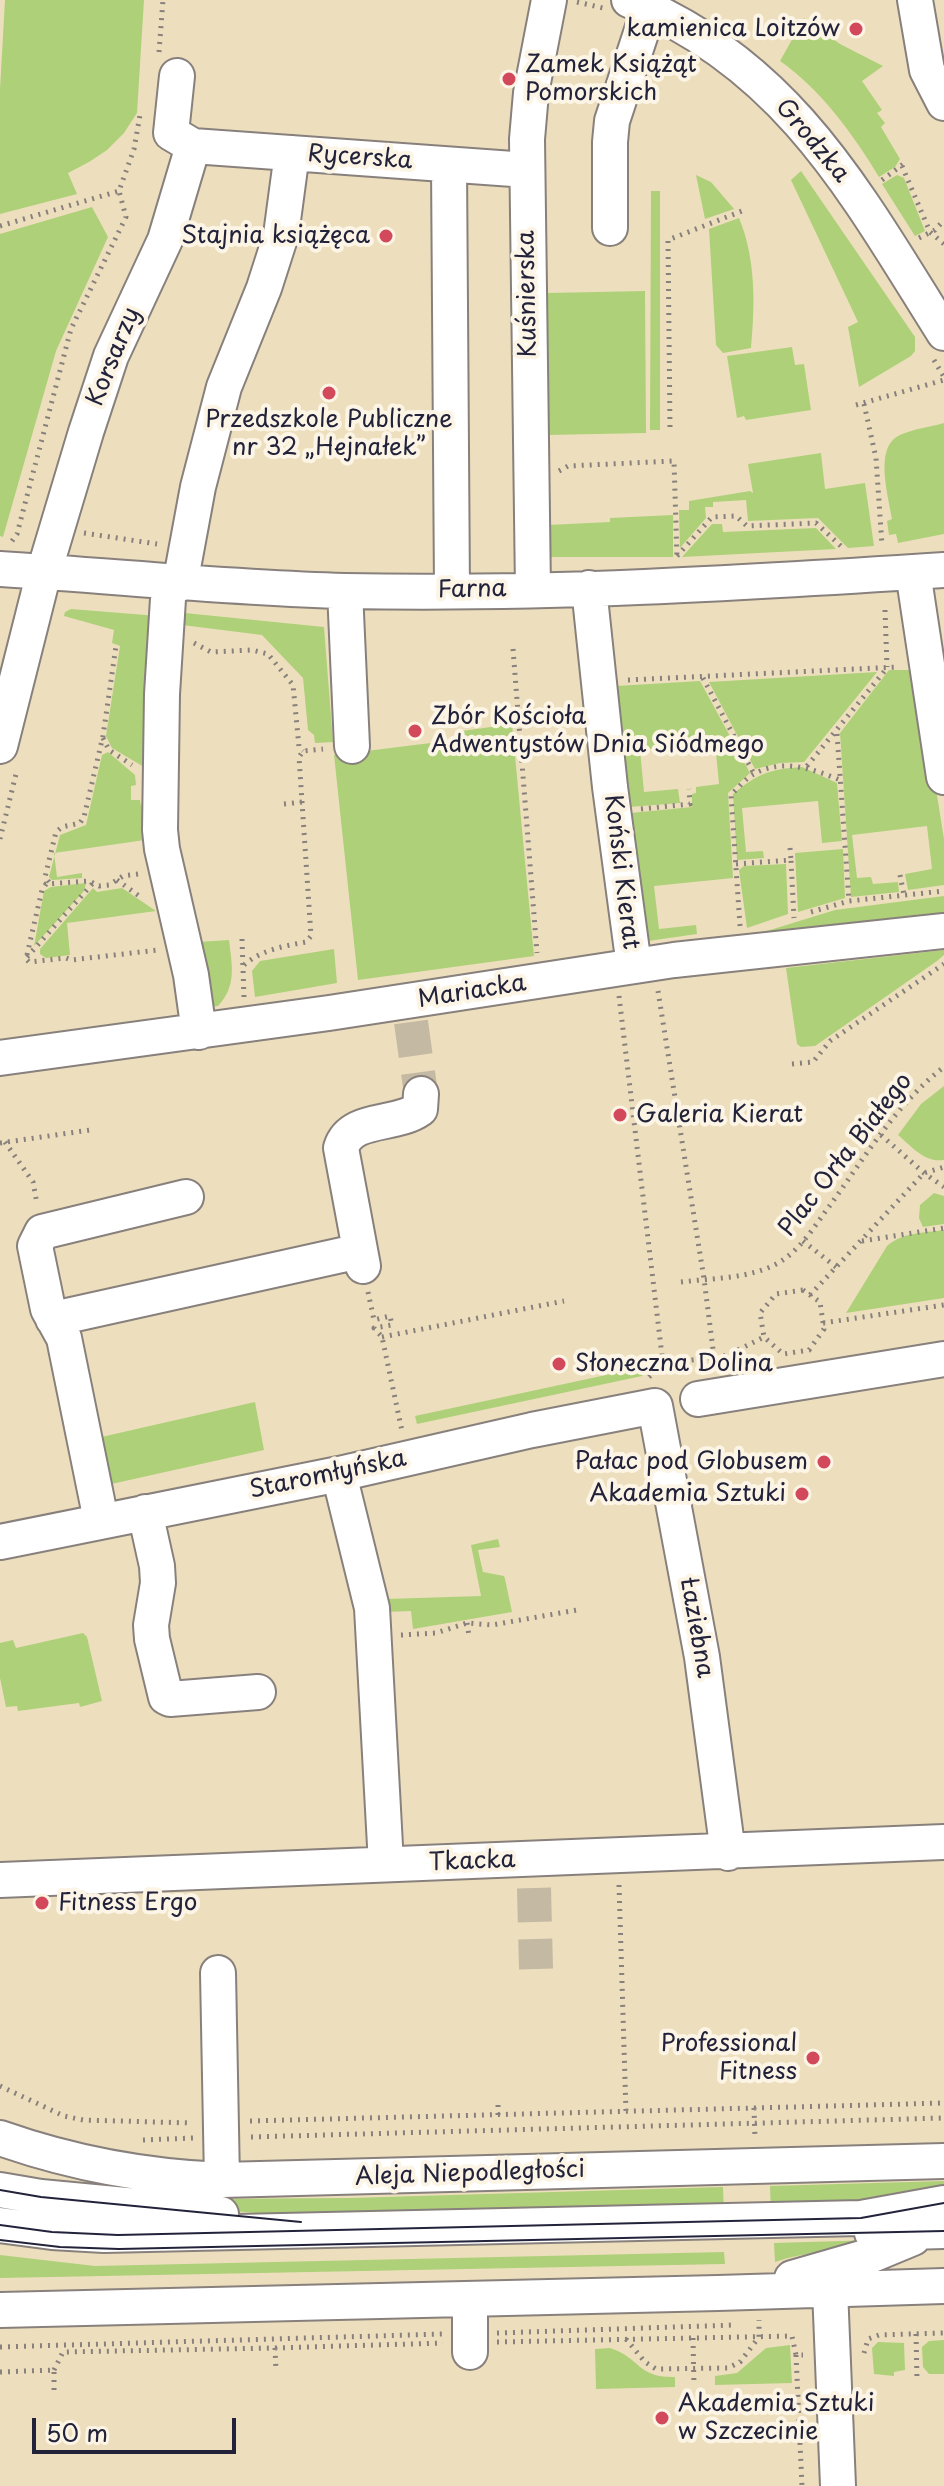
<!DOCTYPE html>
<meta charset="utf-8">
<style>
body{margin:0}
#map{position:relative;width:944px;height:2486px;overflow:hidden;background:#eddfbd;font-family:"Playpen Sans",sans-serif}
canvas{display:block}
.scale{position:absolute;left:32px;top:2418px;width:204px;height:36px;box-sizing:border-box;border:4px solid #22223b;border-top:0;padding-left:10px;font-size:24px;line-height:28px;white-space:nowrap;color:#22223b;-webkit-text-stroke:6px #fcf5e5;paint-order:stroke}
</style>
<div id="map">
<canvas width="944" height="2486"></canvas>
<div class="scale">50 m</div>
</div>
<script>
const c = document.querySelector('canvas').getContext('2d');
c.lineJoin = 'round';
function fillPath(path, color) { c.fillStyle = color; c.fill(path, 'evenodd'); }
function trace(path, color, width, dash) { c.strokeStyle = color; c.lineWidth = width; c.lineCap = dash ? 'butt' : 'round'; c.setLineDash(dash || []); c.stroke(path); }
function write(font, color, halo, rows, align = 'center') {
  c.font = font + ' "Playpen Sans",sans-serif'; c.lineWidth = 8; c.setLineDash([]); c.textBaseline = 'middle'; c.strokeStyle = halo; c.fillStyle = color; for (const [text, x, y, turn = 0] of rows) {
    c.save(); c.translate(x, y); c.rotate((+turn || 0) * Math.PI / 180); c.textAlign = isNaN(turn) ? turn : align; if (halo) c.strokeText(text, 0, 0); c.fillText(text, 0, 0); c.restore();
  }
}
const green = new Path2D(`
 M5 0H144L137 113 124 133 107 150 89 162 68 173 77 194 0 214V89Z
 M804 18 840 44 883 66 862 81 882 110 877 113 885 123 881 127 900 159 895 167 879 177C853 134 821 90 780 61Z
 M801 171 915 337V351L911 356 859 387 848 327 858 322 791 180Z
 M696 175 711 182 734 209 705 219Z
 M897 175 904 178 925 231 915 236 882 184Z
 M651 191H660V430H650Z
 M92 207 108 237 56 351 3 537 0 536V234Z
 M739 218C756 259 755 304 751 348L723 353 716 345 709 229Z
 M645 291 646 433 548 435 547 293Z
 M792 347 795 365 804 364 811 410 746 420 744 416 737 418 727 356Z
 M944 423V534L898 543 896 534 889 535 887 521 892 519C889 497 873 447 900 435 913 429 930 427 944 423Z
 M821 453 825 489 865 483 874 546 848 548 818 518 748 521 746 500 713 502V507H705L706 518 680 548 679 510H689V501L750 491 753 493 748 464Z
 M673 515V557H547L548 525 610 522V518Z
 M712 524H722L723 532 816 528 836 549 682 557Z
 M71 609 158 616 144 777V767L112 748 106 736 120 646 112 643 114 630 64 616 65 612Z
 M175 612 324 627 333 742 315 743 314 735 308 730 303 678 262 635 174 624Z
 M889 670H917L944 839V885L908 890 905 874 932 869 927 826 852 835 857 878 871 877 873 884 898 882 899 892 851 897 840 733Z
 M877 672 804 762 780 763 755 769 709 682Z
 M700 681 750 773 728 793 733 878 654 886 659 929 696 925 697 934 648 941 643 937 631 813 692 807V794L696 793V787L719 784 715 742 640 750 644 792 678 789 680 803 629 807 616 686Z
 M512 724 534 956 358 980 334 755 455 740V732Z
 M108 752 135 775 136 785 131 786V800H140L141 806H151L145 840 54 853 57 877 82 873V878L52 880 49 877 60 835 86 825 102 755Z
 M802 767 837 783 842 841 822 843 818 801 742 808 746 852 763 851 764 858 737 860 733 794C757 774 770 769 802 767Z
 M843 849 845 898 798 912 795 853Z
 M786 864 788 914 747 928 739 870 744 866Z
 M86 883 84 891 34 946 44 891 51 887Z
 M93 888 97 892 122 888 156 911 67 923 70 955 46 958 40 954V949Z
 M944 896V916L757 934 835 910Z
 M229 940C232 965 237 986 218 1006L208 1007 198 942Z
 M334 949 337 983 255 997 252 971 260 961Z
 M944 950V955L937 961 815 1046 801 1047 797 1044 786 968Z
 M944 1086V1160C925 1163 912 1147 898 1135L921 1104Z
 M934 1193 944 1196V1224L923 1227 919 1218 920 1205Z
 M944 1230V1298L846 1313 887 1246C903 1232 924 1233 944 1230Z
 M648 1366 642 1376 417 1424 415 1416Z
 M255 1402 264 1450 107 1485 97 1438Z
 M498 1539 500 1547 478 1550 483 1572 504 1576 505 1579 512 1612 413 1629 411 1611 386 1612 385 1599 481 1596 471 1545Z
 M83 1633 87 1637 102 1701 80 1707 79 1703 18 1711 17 1706 6 1707 0 1678V1643L13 1640 16 1648Z
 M944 2181V2198L771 2215 770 2186Z
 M723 2187 724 2216 364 2223 201 2208V2199L350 2198Z
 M876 2240C843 2252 809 2250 775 2262L774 2243Z
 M724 2252 725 2264 0 2278V2255L95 2266Z
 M944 2340V2374H929L923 2367 922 2347 929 2341Z
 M878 2342 904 2343 905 2370 894 2372V2376L874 2374 872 2348Z
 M790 2345 792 2383 715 2385V2376L737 2373 766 2348Z
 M610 2348C641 2358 637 2378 675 2377V2387L596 2389 595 2349Z`);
const minorTunnel = new Path2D(`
 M411 1022 421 1094
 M534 1888 536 1969`);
const path = new Path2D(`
 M577 2 603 8
 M159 52 163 0
 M902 166 930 232 944 244
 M882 180 906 162
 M0 226 119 191 134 149 140 115
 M919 238 935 230 944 220
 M934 360 944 377
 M864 404 876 458 882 545
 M856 405 944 380
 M670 427 668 240 742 211
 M559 471 568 466 674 461 677 558
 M84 533 157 544
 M12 541 17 534 71 329 126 217 119 191
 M677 556 712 517 736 516 747 526 816 523 842 547
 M885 610 887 667
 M194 643 211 652 252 650 268 654 293 685 299 747 303 751
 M513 649 537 953
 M703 678 754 774
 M628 680 897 667
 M837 734 849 901
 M103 738 109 750 132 765
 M807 766 887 668
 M284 804 302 802
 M641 809 690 804 689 789
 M0 839 17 770
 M790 848 791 860
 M736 864 791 860 794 918
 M138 874 123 876 109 885 99 886 89 881 46 884 42 890 26 959 29 962 66 958 71 960 158 950
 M900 875 904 895
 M117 880 142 898
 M49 882 45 877 56 832 62 827 80 823 84 817 103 736 116 646
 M811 912 849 901 944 891
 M740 926 731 795C738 788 746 778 754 774 783 758 813 769 840 780
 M242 939 244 998
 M27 957 93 883
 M244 965C261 950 284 946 306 942L311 936 299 757 303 751 323 749
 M658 991 704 1279 714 1357
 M619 996 663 1364
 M792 1064 813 1062 830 1041 944 964
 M881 1135 924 1173 944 1187
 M5 1142 33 1182 37 1204
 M0 1143 90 1130
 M803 1241 836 1267
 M862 1241 944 1228
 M681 1282C713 1278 749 1279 778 1263 801 1250 815 1225 831 1204 865 1157 897 1103 944 1067
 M803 1290 820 1302 824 1329 809 1350 783 1354 764 1337 760 1313 776 1294Z
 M368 1292 374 1320 390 1316 392 1325 374 1328 382 1337 402 1431
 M810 1295 924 1173 944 1167
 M823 1323 944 1305
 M382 1337 564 1301
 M649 1377 663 1364 728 1355 764 1337
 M467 1623 469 1636
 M401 1635 436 1633 467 1623 492 1625 577 1610
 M619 1885 626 2112
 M0 2086 64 2116 83 2120 192 2123
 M754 2108 944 2103
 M498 2115V2104
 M250 2121 754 2108 755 2138
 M251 2137 944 2118
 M143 2140 193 2138
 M497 2333 734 2325
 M916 2334 917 2380
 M693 2338 694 2386
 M626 2339 645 2362 656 2369 728 2368 740 2362 759 2337V2320
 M497 2342 792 2336 796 2355H803
 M0 2347 443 2334
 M275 2348 443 2343
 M864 2353 868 2339 879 2335 944 2333
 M796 2355 802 2486
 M54 2370 63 2352 275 2348 276 2371
 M0 2372 54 2370V2396`);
const minor = new Path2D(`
 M629 0C789 65 857 195 944 333
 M915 0 927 70 944 103
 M177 76 171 133 193 146 527 170
 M449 165 452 591
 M610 228V142L612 121 649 9
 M0 569C115 576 229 588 345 591 544 595 745 583 944 570
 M913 572 944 777
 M169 583 162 694 160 830 162 849 191 975 199 1032
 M180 584 198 487 224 387 264 288 281 235 292 153
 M589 588 610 787 634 966
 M533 590 527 139 531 93 549 0
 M345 591 352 746
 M0 746 44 572 86 432 111 356 165 240 193 146
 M0 1058 329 1013 674 960 944 931
 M363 1266 341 1148C351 1116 395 1127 420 1109L421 1094
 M53 1319 360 1251
 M698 1399 944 1359
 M339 1474 372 1608 386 1864
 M145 1512 157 1566 158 1583 151 1625 152 1639 166 1697 170 1699 258 1692
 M101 1520 64 1338 48 1309 35 1246 42 1232 186 1197
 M0 1542 339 1474 532 1430 655 1406 702 1657 728 1853
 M0 1880 944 1842
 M218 1973 222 2180
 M0 2138C71 2163 147 2177 222 2180L944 2161
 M0 2190 41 2197 221 2214
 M0 2225 52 2232 104 2235 861 2218 944 2203
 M872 2233 944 2231
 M792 2278 872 2255 913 2238
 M830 2289 838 2486
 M470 2299V2352
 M0 2310 718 2293 944 2286`);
const tram = new Path2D(`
 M0 2190 41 2197 301 2222
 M0 2225 52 2232 118 2235 861 2218 944 2203
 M0 2240 60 2247 119 2249 944 2231`);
const markers = [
 [856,29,8,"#d1495b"],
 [509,79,8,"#d1495b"],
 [386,236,8,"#d1495b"],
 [329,393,8,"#d1495b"],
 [415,731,8,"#d1495b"],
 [620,1115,8,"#d1495b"],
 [559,1364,8,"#d1495b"],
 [824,1462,8,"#d1495b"],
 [802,1494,8,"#d1495b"],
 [42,1903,8,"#d1495b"],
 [813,2058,8,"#d1495b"],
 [662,2418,8,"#d1495b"]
];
const poiNames = [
 ["kamienica Loitzów",840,29,"right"],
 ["Zamek Książąt",525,65],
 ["Pomorskich",525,93],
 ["Stajnia książęca",370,236,"right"],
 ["Przedszkole Publiczne",329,420,"center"],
 ["nr 32 „Hejnałek”",329,448,"center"],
 ["Zbór Kościoła",431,717],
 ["Adwentystów Dnia Siódmego",431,745],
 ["Galeria Kierat",636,1115],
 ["Słoneczna Dolina",575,1364],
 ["Pałac pod Globusem",808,1462,"right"],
 ["Akademia Sztuki",786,1494,"right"],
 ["Fitness Ergo",58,1903],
 ["Professional",797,2044,"right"],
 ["Fitness",797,2072,"right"],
 ["Akademia Sztuki",678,2404],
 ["w Szczecinie",678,2432]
];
const streetNames = [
 ["Grodzka",812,141,50],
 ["Rycerska",360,158,4],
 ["Kuśnierska",528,294,-91],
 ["Korsarzy",114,357,-68],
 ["Farna",472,590,-1],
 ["Koński Kierat",621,872,83],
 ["Mariacka",472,992,-9],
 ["Plac Orła Białego",846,1155,-52],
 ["Staromłyńska",328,1475,-12],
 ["Łaziebna",696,1628,80],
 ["Tkacka",472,1862,-2],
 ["Aleja Niepodległości",470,2174,-2]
];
fillPath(green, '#aed079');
trace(minorTunnel, '#c4b9a3', 34, [34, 17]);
trace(minor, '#88807c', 38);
trace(path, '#88807c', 5, [2, 6]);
trace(minor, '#fff', 34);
trace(tram, '#22223b', 2);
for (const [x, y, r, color] of markers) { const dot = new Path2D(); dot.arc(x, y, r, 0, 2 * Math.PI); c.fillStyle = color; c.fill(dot); trace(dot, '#fcf5e5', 3); }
write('24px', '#22223b', '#fcf5e5', poiNames, 'left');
write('24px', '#22223b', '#fcf5e5', streetNames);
</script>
